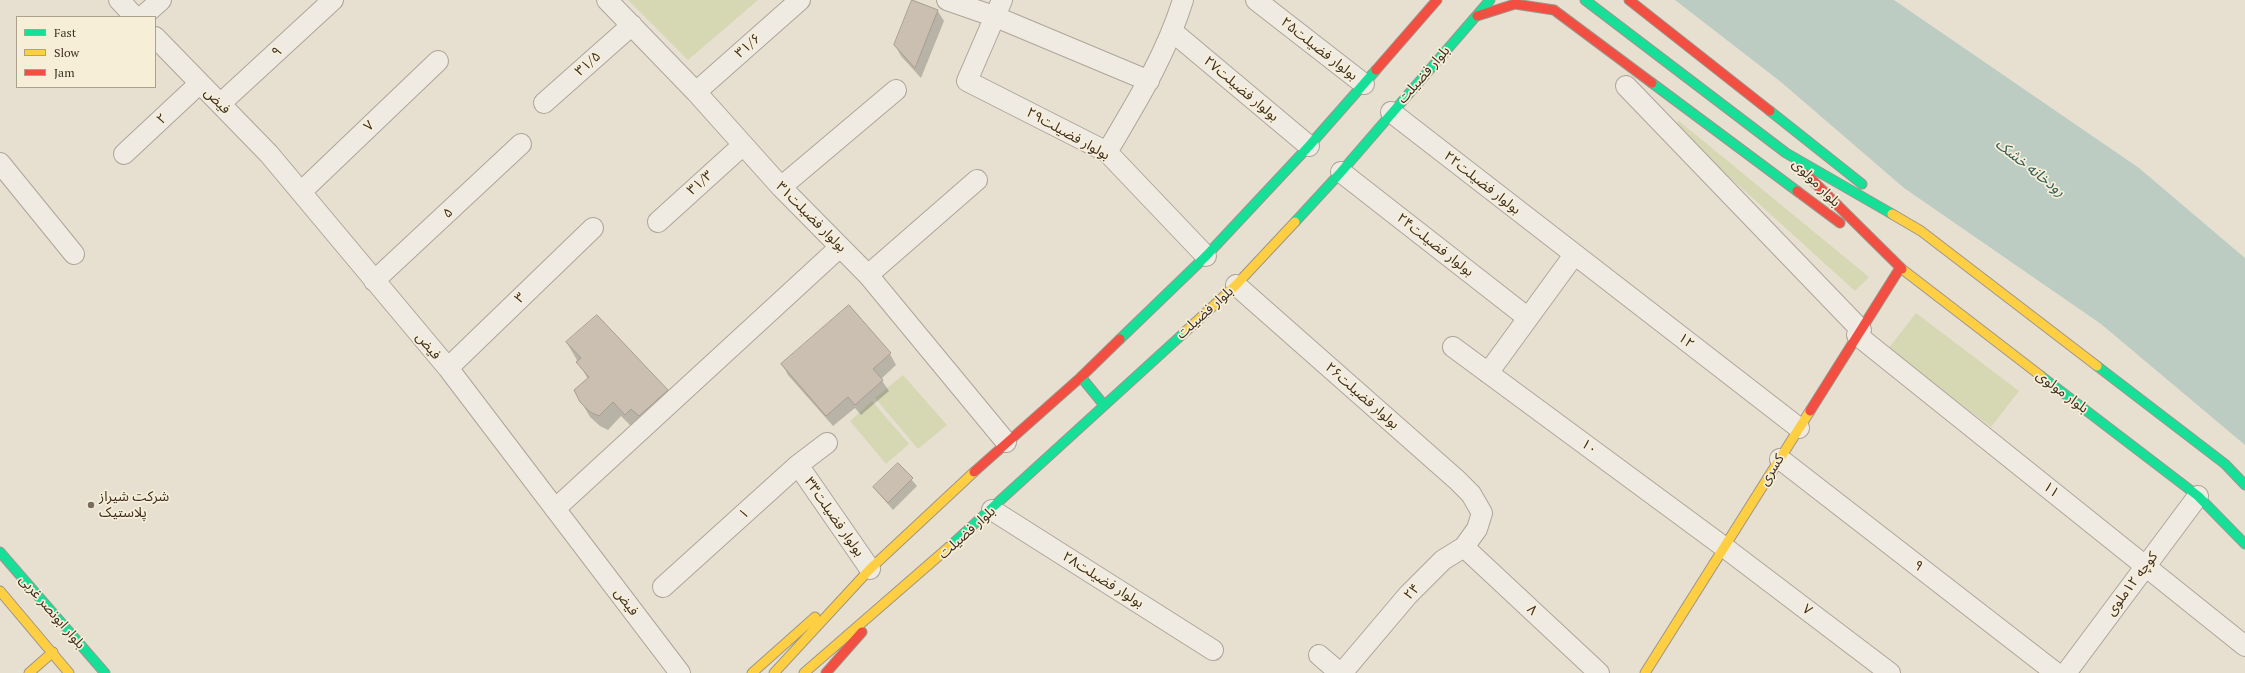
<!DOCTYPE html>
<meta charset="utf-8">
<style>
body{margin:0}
#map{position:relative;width:2245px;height:673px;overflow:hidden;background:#e7e0d1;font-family:"PT Serif",serif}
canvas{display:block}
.legend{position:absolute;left:16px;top:16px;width:140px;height:72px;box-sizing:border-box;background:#f7eed8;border:1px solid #ada18e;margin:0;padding:5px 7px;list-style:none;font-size:12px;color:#3d2e20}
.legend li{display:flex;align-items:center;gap:8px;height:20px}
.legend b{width:20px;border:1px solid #ada18e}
</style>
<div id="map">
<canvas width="2245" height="673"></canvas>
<ul class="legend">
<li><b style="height:5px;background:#16e098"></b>Fast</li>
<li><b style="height:5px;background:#ffcf43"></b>Slow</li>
<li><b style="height:5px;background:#f24e42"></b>Jam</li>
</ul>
</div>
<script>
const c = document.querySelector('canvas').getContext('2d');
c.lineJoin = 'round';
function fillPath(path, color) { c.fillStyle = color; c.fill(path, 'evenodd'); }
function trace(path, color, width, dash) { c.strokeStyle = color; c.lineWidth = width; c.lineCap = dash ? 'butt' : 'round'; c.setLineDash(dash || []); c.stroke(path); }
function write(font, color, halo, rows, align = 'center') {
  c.font = font + ' "PT Serif","Noto Sans Arabic",serif'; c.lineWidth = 3.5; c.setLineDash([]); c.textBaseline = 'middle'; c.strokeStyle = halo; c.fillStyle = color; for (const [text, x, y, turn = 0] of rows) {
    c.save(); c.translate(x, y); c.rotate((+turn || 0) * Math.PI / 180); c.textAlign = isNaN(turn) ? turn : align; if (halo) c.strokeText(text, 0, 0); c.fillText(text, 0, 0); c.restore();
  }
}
const green = new Path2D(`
 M628 0H758L688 60Z
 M1679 121 1869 277 1855 291 1672 125Z
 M1916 313 2019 391 1991 427 1888 349Z
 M903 375 947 425 918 449 875 398Z
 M872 401 909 444 886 464 850 421Z`);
const water = new Path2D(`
 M1675 0H1894L2139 168 2245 258V445L2101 324 1904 188 1781 82Z`);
const shadow = new Path2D(`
 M937 10 944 21 921 78 901 56 895 45Z
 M848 306 890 354 896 365 881 379 889 391 861 415 855 408 833 426 788 375 782 364Z
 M567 343 667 390 675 405 634 429 621 416 608 430 600 426 590 417 575 391 588 379Z
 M898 464 917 486 893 510 874 488Z`);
const building = new Path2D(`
 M912 0 938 10 915 68 894 45Z
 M849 305 891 353 873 369 883 380 855 405 848 397 826 416 781 364Z
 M597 315 668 390 639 416 631 409 625 415 613 402 599 416 590 412 580 402 574 390 589 377 576 362 581 358 566 342Z
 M898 463 913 478 888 503 873 487Z`);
const street = new Path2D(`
 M119 0 135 17
 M607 0 696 92 781 187 868 275 1006 442
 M947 0 996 17 1149 81
 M1002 0 967 81 1107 152 1206 256
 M1256 0 1364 84
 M142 17 161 0
 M1173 32 1309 146
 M155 37 269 154 448 368 680 673
 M1626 86 1861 330
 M696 92 800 0
 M544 103 632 25
 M220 104 333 0
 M1391 112 1799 428
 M1107 152C1136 103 1166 55 1183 0
 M124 154 200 83
 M0 163 74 254
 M1341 172 1528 318
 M781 187 896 90
 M301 192 438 61
 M658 222 743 145
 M868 275 977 180
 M374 281 521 144
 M1236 285 1457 480 1471 494 1482 513 1477 529 1464 547 1443 560 1408 595 1342 673
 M1857 335 2245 646
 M1453 347 1724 547 1890 673
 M448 368 593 228
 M1488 373 1574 255
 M1780 459 2056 673
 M798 465 870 569
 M555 509 840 247
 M992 510 1213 650
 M1464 547 1599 673
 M663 587 798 465 827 443
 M1319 655 1340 673
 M2066 673 2198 496`);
const fast = new Path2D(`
 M1585 0 1786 153 1892 214
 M1652 83 1797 191
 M1770 111 1862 184
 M1295 222 1341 172 1490 0
 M1120 339 1206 256 1309 146 1376 70
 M2097 366 2225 464 2245 485
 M2041 376 2198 496 2245 544
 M1081 377 1104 405
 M949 547 1186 331
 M0 552 105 673`);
const slow = new Path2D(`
 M1892 214 1921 231 2097 366
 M1902 269 2041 376
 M1186 331 1236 285 1295 222
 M0 591 69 673
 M29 673 53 652
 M752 673 815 617
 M774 673 870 569 974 472
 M804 673 949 547
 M1645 673 1810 411`);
const jam = new Path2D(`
 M1629 0 1770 111
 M1477 16 1515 4 1554 10 1652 83
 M1376 70 1437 0
 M1806 174 1902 269
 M1797 191 1840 223
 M1810 411 1900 268
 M974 472 1081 377 1120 339
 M826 673 862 632`);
const markers = [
 [91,505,4,"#786c5e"]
];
const streetNames = [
 ["۳۱/۶",748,46,-41],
 ["بولوار فضیلت۲۵",1319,49,38],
 ["۹",277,52,-43],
 ["۳۱/۵",588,64,-42],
 ["بلوار فضیلت",1424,75,-49],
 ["بولوار فضیلت۲۷",1241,89,40],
 ["فیض",217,101,45],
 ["۲",162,119,-43],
 ["۷",369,126,-44],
 ["بولوار فضیلت۲۹",1068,134,29],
 ["۳۱/۳",700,183,-42],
 ["بولوار فضیلت۲۲",1482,183,38],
 ["بلوار مولوی",1816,183,45],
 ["۵",448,213,-43],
 ["بولوار فضیلت۳۱",811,217,45],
 ["بولوار فضیلت۲۴",1435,245,38],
 ["۳",520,298,-44],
 ["بلوار فضیلت",1205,313,-42],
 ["۱۲",1686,341,38],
 ["فیض",428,346,50],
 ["بلوار مولوی",2062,392,37],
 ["بولوار فضیلت۲۶",1362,396,41],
 ["۱۰",1589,447,36],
 ["کسری",1772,470,-58],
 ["۱۱",2051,490,39],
 ["۱",744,514,-42],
 ["بولوار فضیلت۳۳",834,517,55],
 ["بلوار فضیلت",967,533,-42],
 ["۹",1918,566,38],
 ["بولوار فضیلت۲۸",1103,580,32],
 ["کوچه ۱۲ملوی",2132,584,-53],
 ["۲۴",1412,592,-47],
 ["فیض",626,602,53],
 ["۸",1532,610,43],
 ["۷",1807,610,37],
 ["بلوار ابونصر غربی",52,612,49]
];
const poiNames = [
 ["شرکت شیراز",99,497],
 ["پلاستیک",99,513]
];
const waterNames = [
 ["رودخانه خشک",2030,168,38]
];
fillPath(green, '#d6d7b3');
fillPath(water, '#bcccc2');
fillPath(shadow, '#0003');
fillPath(building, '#cbbfb2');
trace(building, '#a89c90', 1);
trace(street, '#ada599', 22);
trace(fast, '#9c958a', 11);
trace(slow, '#9c958a', 11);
trace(jam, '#9c958a', 11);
trace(street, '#efebe3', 20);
trace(fast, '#16e098', 9);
trace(slow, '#ffcf43', 9);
trace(jam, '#f24e42', 9);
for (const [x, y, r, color] of markers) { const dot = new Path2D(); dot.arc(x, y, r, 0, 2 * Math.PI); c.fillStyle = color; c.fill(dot); trace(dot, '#f7eed8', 1.5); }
write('14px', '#3d2e20', '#f7eed8', streetNames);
write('14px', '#3d2e20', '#f7eed8', poiNames, 'left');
write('italic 15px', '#2f5d5a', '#f7eed8', waterNames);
</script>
